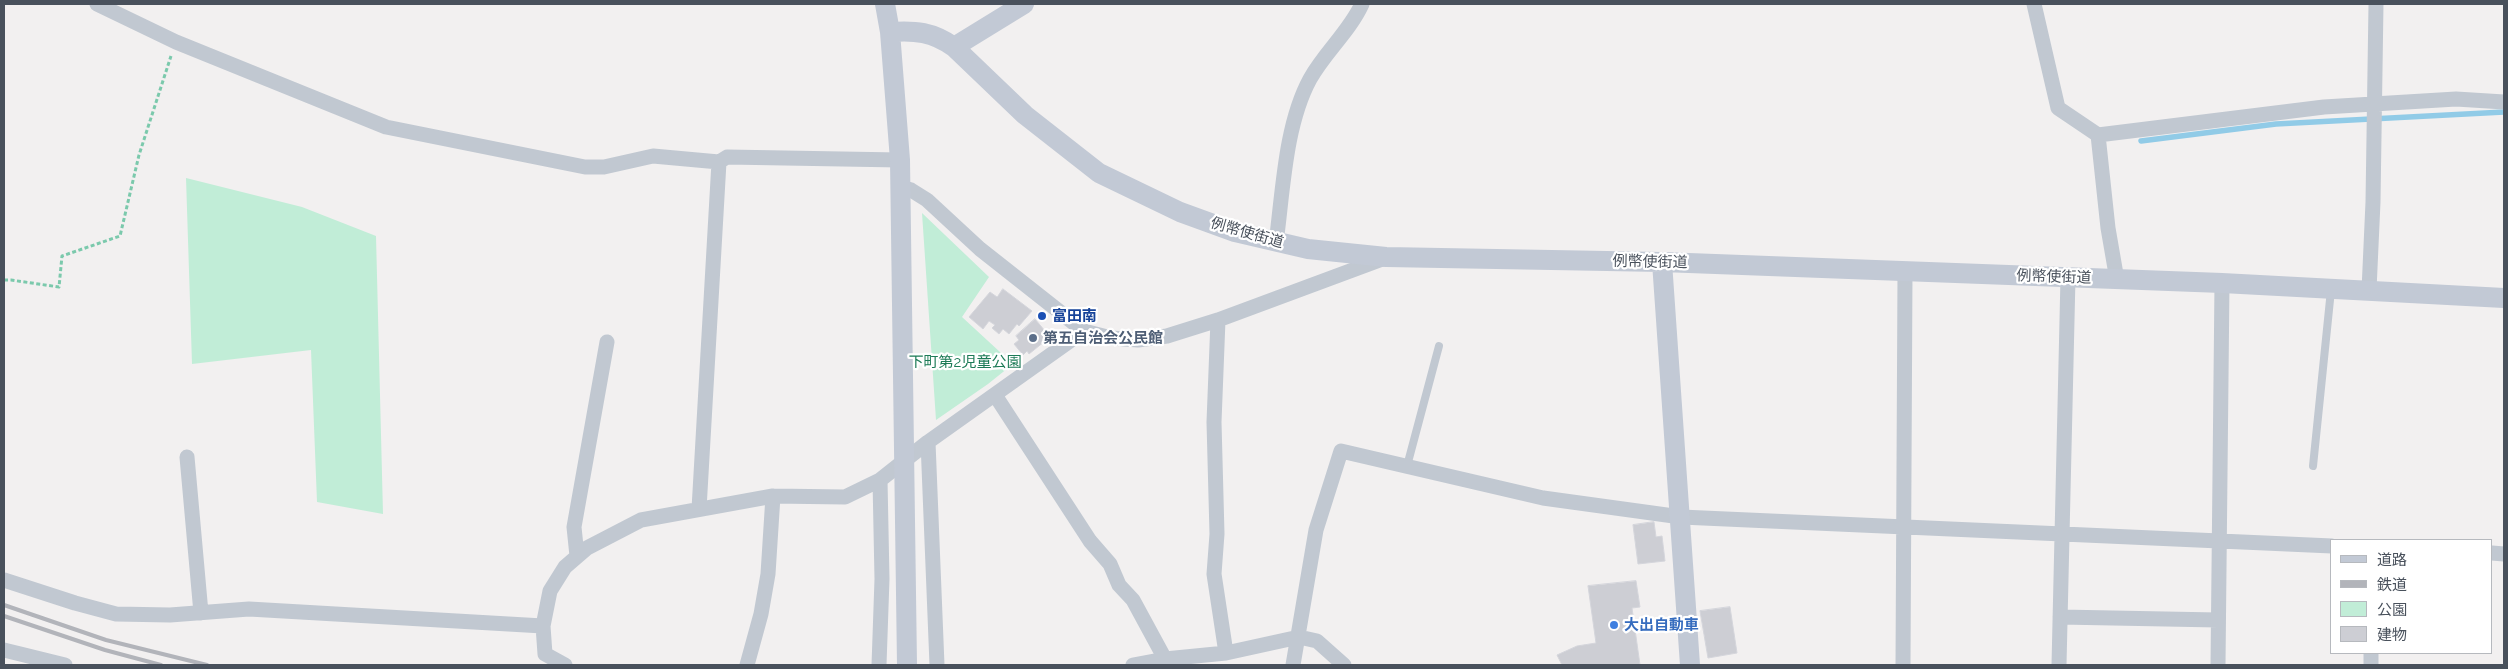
<!DOCTYPE html>
<meta charset="utf-8">
<style>
body{margin:0}
#map{position:relative;width:2508px;height:669px;overflow:hidden;background:#f2f0f0;font-family:Raleway,"Noto Sans JP",sans-serif}
canvas{display:block}
.frame{position:absolute;inset:0;border:5px solid #49515c;pointer-events:none}
.legend{position:absolute;left:2330px;top:539px;width:162px;height:115px;box-sizing:border-box;background:#fff;border:1px solid #b6b9be;margin:0;padding:6px 9px;list-style:none;font-size:15px;color:#49515c}
.legend li{display:flex;align-items:center;gap:10px;height:25px}
.legend b{width:25px;border:1px solid #b6b9be}
</style>
<div id="map">
<canvas width="2508" height="669"></canvas>
<div class="frame"></div>
<ul class="legend">
<li><b style="height:6px;background:#c2c9d5"></b>道路</li>
<li><b style="height:6px;background:#b2b4ba"></b>鉄道</li>
<li><b style="height:14px;background:#c1edd7"></b>公園</li>
<li><b style="height:14px;background:#cdced4"></b>建物</li>
</ul>
</div>
<script>
const c = document.querySelector('canvas').getContext('2d');
c.lineJoin = 'round';
function fillPath(path, color) { c.fillStyle = color; c.fill(path, 'evenodd'); }
function trace(path, color, width, dash) { c.strokeStyle = color; c.lineWidth = width; c.lineCap = dash ? 'butt' : 'round'; c.setLineDash(dash || []); c.stroke(path); }
function write(font, color, halo, rows, align = 'center') {
  c.font = font + ' Raleway,"Noto Sans JP",sans-serif'; c.lineWidth = 4.5; c.setLineDash([]); c.textBaseline = 'middle'; c.strokeStyle = halo; c.fillStyle = color; for (const [text, x, y, turn = 0] of rows) {
    c.save(); c.translate(x, y); c.rotate((+turn || 0) * Math.PI / 180); c.textAlign = isNaN(turn) ? turn : align; if (halo) c.strokeText(text, 0, 0); c.fillText(text, 0, 0); c.restore();
  }
}
const green = new Path2D(`
 M186 178 302 207 376 236 383 514 317 502 311 350 192 364Z
 M922 213 989 277 962 317 1013 364 988 384 936 420Z`);
const stream = new Path2D(`
 M2141 141 2276 124 2504 112`);
const building = new Path2D(`
 M1003 289 1032 311 1019 326 1017 324 1009 334 1003 329 999 334 992 328 995 325 989 321 983 329 969 317 990 292 997 297Z
 M1035 319 1050 337 1029 354 1027 351 1023 355 1014 344 1019 340 1016 336Z
 M1654 522 1656 537 1662 536 1665 561 1638 564 1633 525Z
 M1636 581 1640 607 1632 608 1640 665H1562L1557 655 1577 646 1596 643 1588 586Z
 M1730 607 1737 653 1708 658 1700 611Z`);
const path = new Path2D(`
 M4 280H11L59 287 62 256 120 236 139 155 171 56`);
const lane = new Path2D(`
 M1407 466 1439 346
 M2313 466 2331 290`);
const street = new Path2D(`
 M97 4 176 42 386 127 585 167H604L653 156 719 162 727 157 900 160
 M2034 4 2058 108 2098 135 2324 107 2456 99 2504 102
 M2098 135 2108 228 2117 280
 M901 187 911 190 927 200 980 249 1084 331 1111 338 1138 340 1167 336 1218 320 1385 258
 M1276 243C1283 191 1285 125 1310 79 1325 52 1349 32 1362 4
 M2369 290 2373 202 2376 4
 M1218 320 1214 422 1217 534 1214 574 1226 653 1299 637 1317 641 1344 665
 M995 395 1090 541 1110 564 1119 585 1133 600 1165 659
 M928 442 937 665
 M187 457 201 613
 M699 509 719 162
 M2492 553 2504 554
 M577 556 574 527 607 342
 M4 580 75 603 116 614 170 615 249 609 543 626
 M2060 617 2218 620
 M4 650 65 665
 M565 665 545 654 543 626 550 591 565 567 587 548 641 520 773 496 845 497 880 480 928 442 1084 331
 M747 665 761 614 768 574 773 496
 M879 665 882 579 880 480
 M1133 665 1165 659 1226 653
 M1293 665 1316 530 1341 451 1543 498 1681 517 2332 546
 M1903 665 1905 272
 M2059 665 2068 277
 M2218 665 2222 283
 M2371 665V653`);
const secondary = new Path2D(`
 M885 4 890 32 900 160 907 665
 M890 32C915 30 933 32 954 47L1025 115 1099 173 1180 212 1235 232 1308 249 1386 257 1662 262 2222 283 2504 298
 M954 47 1024 4
 M1662 262 1690 665`);
const rail = new Path2D(`
 M4 605 106 640 207 665
 M4 616 105 650 161 665`);
const markers = [
 [1042,316,5,"#1a4fb4"],
 [1033,338,5,"#5c6f8a"],
 [1614,625,5,"#3f7fe0"]
];
const streetNames = [
 ["例幣使街道",1247,233,16],
 ["例幣使街道",1650,262,1],
 ["例幣使街道",2054,277,2]
];
const transitNames = [
 ["富田南",1052,316]
];
const serviceNames = [
 ["第五自治会公民館",1043,338]
];
const parkNames = [
 ["下町第2児童公園",965,362]
];
const shopNames = [
 ["大出自動車",1624,625]
];
fillPath(green, '#c1edd7');
trace(stream, '#91cbe7', 5.5);
fillPath(building, '#cdced4');
trace(building, '#d4d5db', 1);
trace(path, '#7bc9ac', 3, [4, 2.5]);
trace(lane, '#c1c8d1', 8);
trace(street, '#c1c8d1', 15);
trace(secondary, '#c2c9d5', 20);
trace(rail, '#b2b4ba', 4);
for (const [x, y, r, color] of markers) { const dot = new Path2D(); dot.arc(x, y, r, 0, 2 * Math.PI); c.fillStyle = color; c.fill(dot); trace(dot, '#fff', 2); }
write('15px', '#49515c', '#fff', streetNames);
write('bold 15px', '#164399', '#fff', transitNames, 'left');
write('bold 15px', '#4e5e75', '#fff', serviceNames, 'left');
write('15px', '#1d7b57', '#fff', parkNames);
write('bold 15px', '#366cbe', '#fff', shopNames, 'left');
</script>
